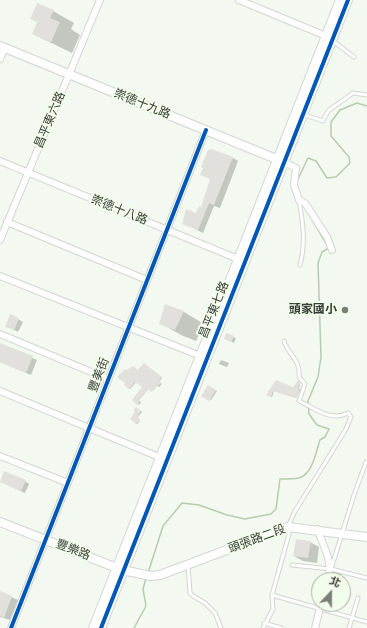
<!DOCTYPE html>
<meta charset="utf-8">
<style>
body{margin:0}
#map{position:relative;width:367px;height:628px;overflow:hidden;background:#f3f9f0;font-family:"IBM Plex Sans","Noto Sans TC",sans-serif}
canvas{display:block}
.north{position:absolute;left:311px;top:572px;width:40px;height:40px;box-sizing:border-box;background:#f2fdec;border:1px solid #a8b0a4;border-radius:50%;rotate:22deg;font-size:11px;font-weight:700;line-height:16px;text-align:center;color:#393d37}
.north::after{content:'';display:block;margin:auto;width:14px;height:18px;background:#7a7f78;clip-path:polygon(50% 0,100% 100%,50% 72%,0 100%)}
</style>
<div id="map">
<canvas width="367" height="628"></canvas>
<div class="north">北</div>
</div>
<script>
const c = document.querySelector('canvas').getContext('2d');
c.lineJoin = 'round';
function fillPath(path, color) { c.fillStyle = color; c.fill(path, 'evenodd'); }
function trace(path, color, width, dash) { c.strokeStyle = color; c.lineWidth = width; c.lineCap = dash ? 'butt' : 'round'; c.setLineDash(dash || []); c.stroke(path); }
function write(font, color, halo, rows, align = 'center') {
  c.font = font + ' "IBM Plex Sans","Noto Sans TC",sans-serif'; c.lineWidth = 4; c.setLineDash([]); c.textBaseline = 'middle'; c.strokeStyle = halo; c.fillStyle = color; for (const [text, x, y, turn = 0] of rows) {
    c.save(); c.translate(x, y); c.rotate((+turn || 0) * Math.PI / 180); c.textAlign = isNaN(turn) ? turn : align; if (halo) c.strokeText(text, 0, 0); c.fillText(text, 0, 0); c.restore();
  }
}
const shadow = new Path2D(`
 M53 11 74 23 71 29 80 35 72 53 33 34Z
 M233 158 238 161 220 208 214 206 203 233 183 223 202 209Z
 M165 305 184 312 204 324 196 341 181 335 160 323Z
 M18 319 23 322 18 332 6 326Z
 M233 337 236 338 234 343 228 340Z
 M0 344 37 360 31 375 0 362Z
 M221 360 229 363 227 367 219 364Z
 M144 364 162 378 159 382 162 384 159 387 157 386 153 391 149 388 139 400 141 402 139 405 133 400 144 387 137 381 130 389 125 385Z
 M276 381 293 389 299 382 300 384 299 388 301 389 296 398 274 391 272 397 267 395Z
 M208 386 217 391 211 400 203 395Z
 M136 408 142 412 137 418 140 421 137 424 131 419 137 412Z
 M25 481 29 484 25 493 1 482Z
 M310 542 319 547 317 563 303 561 294 556Z
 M0 592 18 600 10 620 0 617Z`);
const stream = new Path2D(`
 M298 179 308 158 316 161 327 178 336 177 350 163 349 157 331 136V122L340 110 357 103 367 106
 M310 216 327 245
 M148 573 163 526 182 503 199 505 227 515 245 519 271 514 276 509 280 479C286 479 294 479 299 478 313 474 316 451 320 440L325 437 329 429 317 425 309 414 308 401 318 377 321 357 318 263 322 252 329 248
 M134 628 146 606 143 589 146 578`);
const building = new Path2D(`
 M37 3 54 10 50 18 60 22 51 42 32 34 37 22 30 19Z
 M211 149 233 157 214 205 209 203 198 230 182 224 186 209 196 213 199 206 201 207 210 179 200 175 203 168 201 167 208 150Z
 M165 304 184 311 175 330 159 324Z
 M10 314 19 318 14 330 5 327Z
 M226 333 234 336 231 342 224 339Z
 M0 343 33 356 26 373 0 362Z
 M144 363 162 377 159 381 161 383 151 392 148 389 139 399 140 401 137 405 132 400 142 387 135 382 129 389 124 385 125 383 117 377 125 369 127 370 133 366 138 370Z
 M276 380 293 387 298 380 300 383 298 387 300 388 297 398 273 391 271 397 266 395Z
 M208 385 216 390 209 401 201 396Z
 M136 407 141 411 137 417 140 420 136 424 130 419 135 412 133 411Z
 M4 471 26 480 21 491 0 482Z
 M296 539 311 541 308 558 293 556Z
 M0 591 12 596 4 618 0 616Z`);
const service = new Path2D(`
 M333 41 354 57
 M305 115 323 121 328 111 353 93 367 95
 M299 200C303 223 306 242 300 265
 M188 565 190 593 193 596 205 603 215 613 221 628
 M292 565 331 569 367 578
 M331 569 354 495 366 462
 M272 595 367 622
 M264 623 281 628
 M263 628 273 609 272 595 289 534 288 527 294 513 346 429 351 417 348 413C331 422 314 408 299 401L305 384 299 377C301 360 289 356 284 341
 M349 628 358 598`);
const minor = new Path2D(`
 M239 0 326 36
 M0 59 5 47
 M0 161 238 259
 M284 162 296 168 294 185 299 200 305 203 327 237 332 250
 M7 222 147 280
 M0 240 100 0
 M0 276 203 357
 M0 334 108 379
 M0 391 159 457
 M0 456 68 483
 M317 529C324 547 333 561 328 580
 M11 628 206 130
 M315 628 321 604`);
const tertiary = new Path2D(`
 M0 46 281 161
 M0 522 122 570 151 576 160 575 288 527 367 537
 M93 628 340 0
 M101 628 348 0`);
const cycleway = new Path2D(`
 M11 628 206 130
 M101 628 348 0`);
const markers = [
 [345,310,4,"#7a7f78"]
];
const streetNames = [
 ["崇德十九路",142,104,22],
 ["昌平東六路",50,120,-67],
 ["崇德十八路",119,210,22],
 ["昌平東七路",214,310,-68],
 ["豐美街",99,375,-69],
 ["頭張路二段",257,539,-20],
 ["豐樂路",73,550,21]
];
const poiNames = [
 ["頭家國小",337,310]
];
fillPath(shadow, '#0003');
trace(stream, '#b9cbae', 1.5);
fillPath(building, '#e1e0dd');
trace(service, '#d2d6d0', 5);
trace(minor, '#d2d6d0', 8);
trace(tertiary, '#d2d6d0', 10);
trace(service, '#fdfefd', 3);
trace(minor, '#fdfefd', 6);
trace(tertiary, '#fdfefd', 8);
trace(cycleway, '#0057b8', 4);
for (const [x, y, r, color] of markers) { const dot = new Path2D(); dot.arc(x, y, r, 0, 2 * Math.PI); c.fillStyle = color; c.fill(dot); trace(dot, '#f2fdec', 1.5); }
write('12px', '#393d37', '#f2fdec', streetNames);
write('bold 12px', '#393d37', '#f2fdec', poiNames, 'right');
</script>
